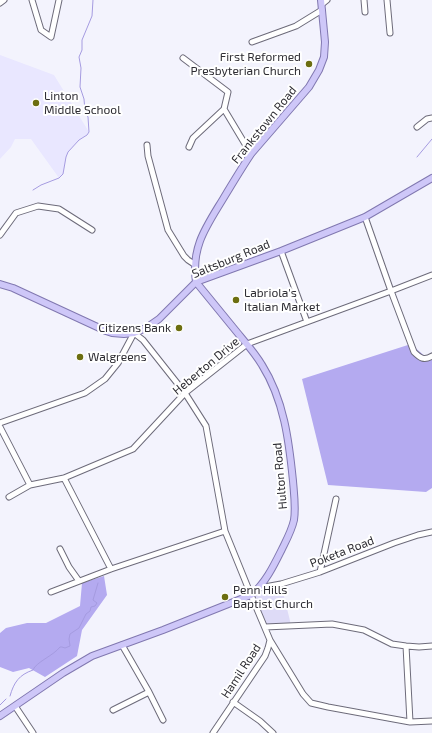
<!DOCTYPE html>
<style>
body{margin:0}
canvas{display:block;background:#f3f3fd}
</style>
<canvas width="432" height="733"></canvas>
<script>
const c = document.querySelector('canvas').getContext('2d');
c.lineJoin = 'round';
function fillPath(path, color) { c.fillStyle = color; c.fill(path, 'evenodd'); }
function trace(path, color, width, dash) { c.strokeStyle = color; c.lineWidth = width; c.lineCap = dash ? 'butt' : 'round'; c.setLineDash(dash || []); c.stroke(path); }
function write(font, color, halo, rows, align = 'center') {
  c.font = font + ' "Exo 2",sans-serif'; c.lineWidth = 4; c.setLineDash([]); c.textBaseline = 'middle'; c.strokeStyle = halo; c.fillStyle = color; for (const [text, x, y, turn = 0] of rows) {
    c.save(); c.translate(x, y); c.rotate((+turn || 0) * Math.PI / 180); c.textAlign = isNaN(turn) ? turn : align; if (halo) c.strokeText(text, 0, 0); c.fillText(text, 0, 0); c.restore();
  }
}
const built = new Path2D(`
 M0 55 54 75 89 132 85 136 79 140 68 152 66 157 63 174 59 178 31 139H15L11 147 0 159Z`);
const green = new Path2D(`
 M281 584 291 625 265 627 251 595 259 588Z`);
const forest = new Path2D(`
 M411 344 428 359 432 356V488L426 492 328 485 302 379Z
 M104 576 107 595 82 630 77 656 45 677 29 668 13 672 0 667V633L6 628 27 623H46L80 606 82 583Z`);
const stream = new Path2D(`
 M417 157 432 139
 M33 190 41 185 59 178 63 174 66 157 68 152 79 140 87 135 89 132 88 117 85 111 84 99 80 87 81 68 79 57 82 50V40L92 16 93 0
 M10 696C14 682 19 675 33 670 36 662 53 656 60 647H62L65 648 70 646 69 639 70 634 79 628 86 614 90 611 91 607 95 606 97 603 93 600 98 583
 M0 705 6 699`);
const minor = new Path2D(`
 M32 0 41 30 51 37 59 0
 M364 0 365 12
 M387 0 390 33
 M0 3 4 0
 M322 4 327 0
 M252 42 296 26 322 10
 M183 58 228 92 224 109 251 154
 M417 127 427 119 432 118
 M147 145 148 156 168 230 184 256 188 260 194 264
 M189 147 193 138 224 109
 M365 217 391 291 414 352C420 358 424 361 432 356
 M0 235 16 213 38 206 59 209 92 230
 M281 251 307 322
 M0 423 85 393 105 379 118 363 134 333 143 340 185 393 206 426 225 531 251 595 270 640 268 648 265 656 213 733
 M0 427 30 485
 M64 478 111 569
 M9 497 30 485 64 478 133 449 185 393 247 344 391 291 432 275
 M60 549 69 567 79 581
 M320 572 336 499
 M259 588 281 584 320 572 394 543 418 535 432 532
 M51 592 111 569 225 531
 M265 627 332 624 364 630 392 644 406 646 419 647 432 646
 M270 640 303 694 311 703 328 707 410 722 432 721
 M122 645 149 692 163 720
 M406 646 410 722
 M233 702 260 721 273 733
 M15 706 33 733
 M113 710 149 692`);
const major = new Path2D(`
 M196 282C191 247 206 227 223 199 232 184 241 169 251 154L309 87 319 70 324 57 325 42 321 0
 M0 284 13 288 106 331 112 333 124 334 134 333 146 328 159 319 196 282 281 251 365 217 432 178
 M0 716 63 673 92 656 163 630 251 595C266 583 275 563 284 545 288 537 292 529 294 520 296 507 294 494 293 481 289 441 284 400 262 365 255 353 245 342 236 331 223 315 209 298 196 282`);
const markers = [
 [309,64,4,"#6c6e10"],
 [36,103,4,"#6c6e10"],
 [236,300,4,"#6c6e10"],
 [179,328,4,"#6c6e10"],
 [80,357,4,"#6c6e10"],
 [225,597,4,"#6c6e10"]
];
const poiNames = [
 ["First Reformed",301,57,"right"],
 ["Presbyterian Church",301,71,"right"],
 ["Linton",44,96],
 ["Middle School",44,110],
 ["Labriola's",244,293],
 ["Italian Market",244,307],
 ["Citizens Bank",171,328,"right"],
 ["Walgreens",88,357],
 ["Penn Hills",233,590],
 ["Baptist Church",233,604]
];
const streetNames = [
 ["Frankstown Road",264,125,-51],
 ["Saltsburg Road",231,259,-22],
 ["Heberton Drive",206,366,-40],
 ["Hulton Road",280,476,-95],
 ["Poketa Road",342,552,-21],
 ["Hamil Road",241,671,-57]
];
fillPath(built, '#e9e7ff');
fillPath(green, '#dedbf7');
fillPath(forest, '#b4aaf0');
trace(stream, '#a59be0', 1);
trace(minor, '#6d6b7a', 7);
trace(major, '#8178b0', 8);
trace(minor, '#fff', 5);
trace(major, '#cec7f8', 6);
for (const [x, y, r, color] of markers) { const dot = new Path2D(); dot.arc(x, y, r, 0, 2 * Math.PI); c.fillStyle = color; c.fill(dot); trace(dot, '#fff', 1.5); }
write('12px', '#2e2d33', '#fff', poiNames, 'left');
write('12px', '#2e2d33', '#fff', streetNames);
</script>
